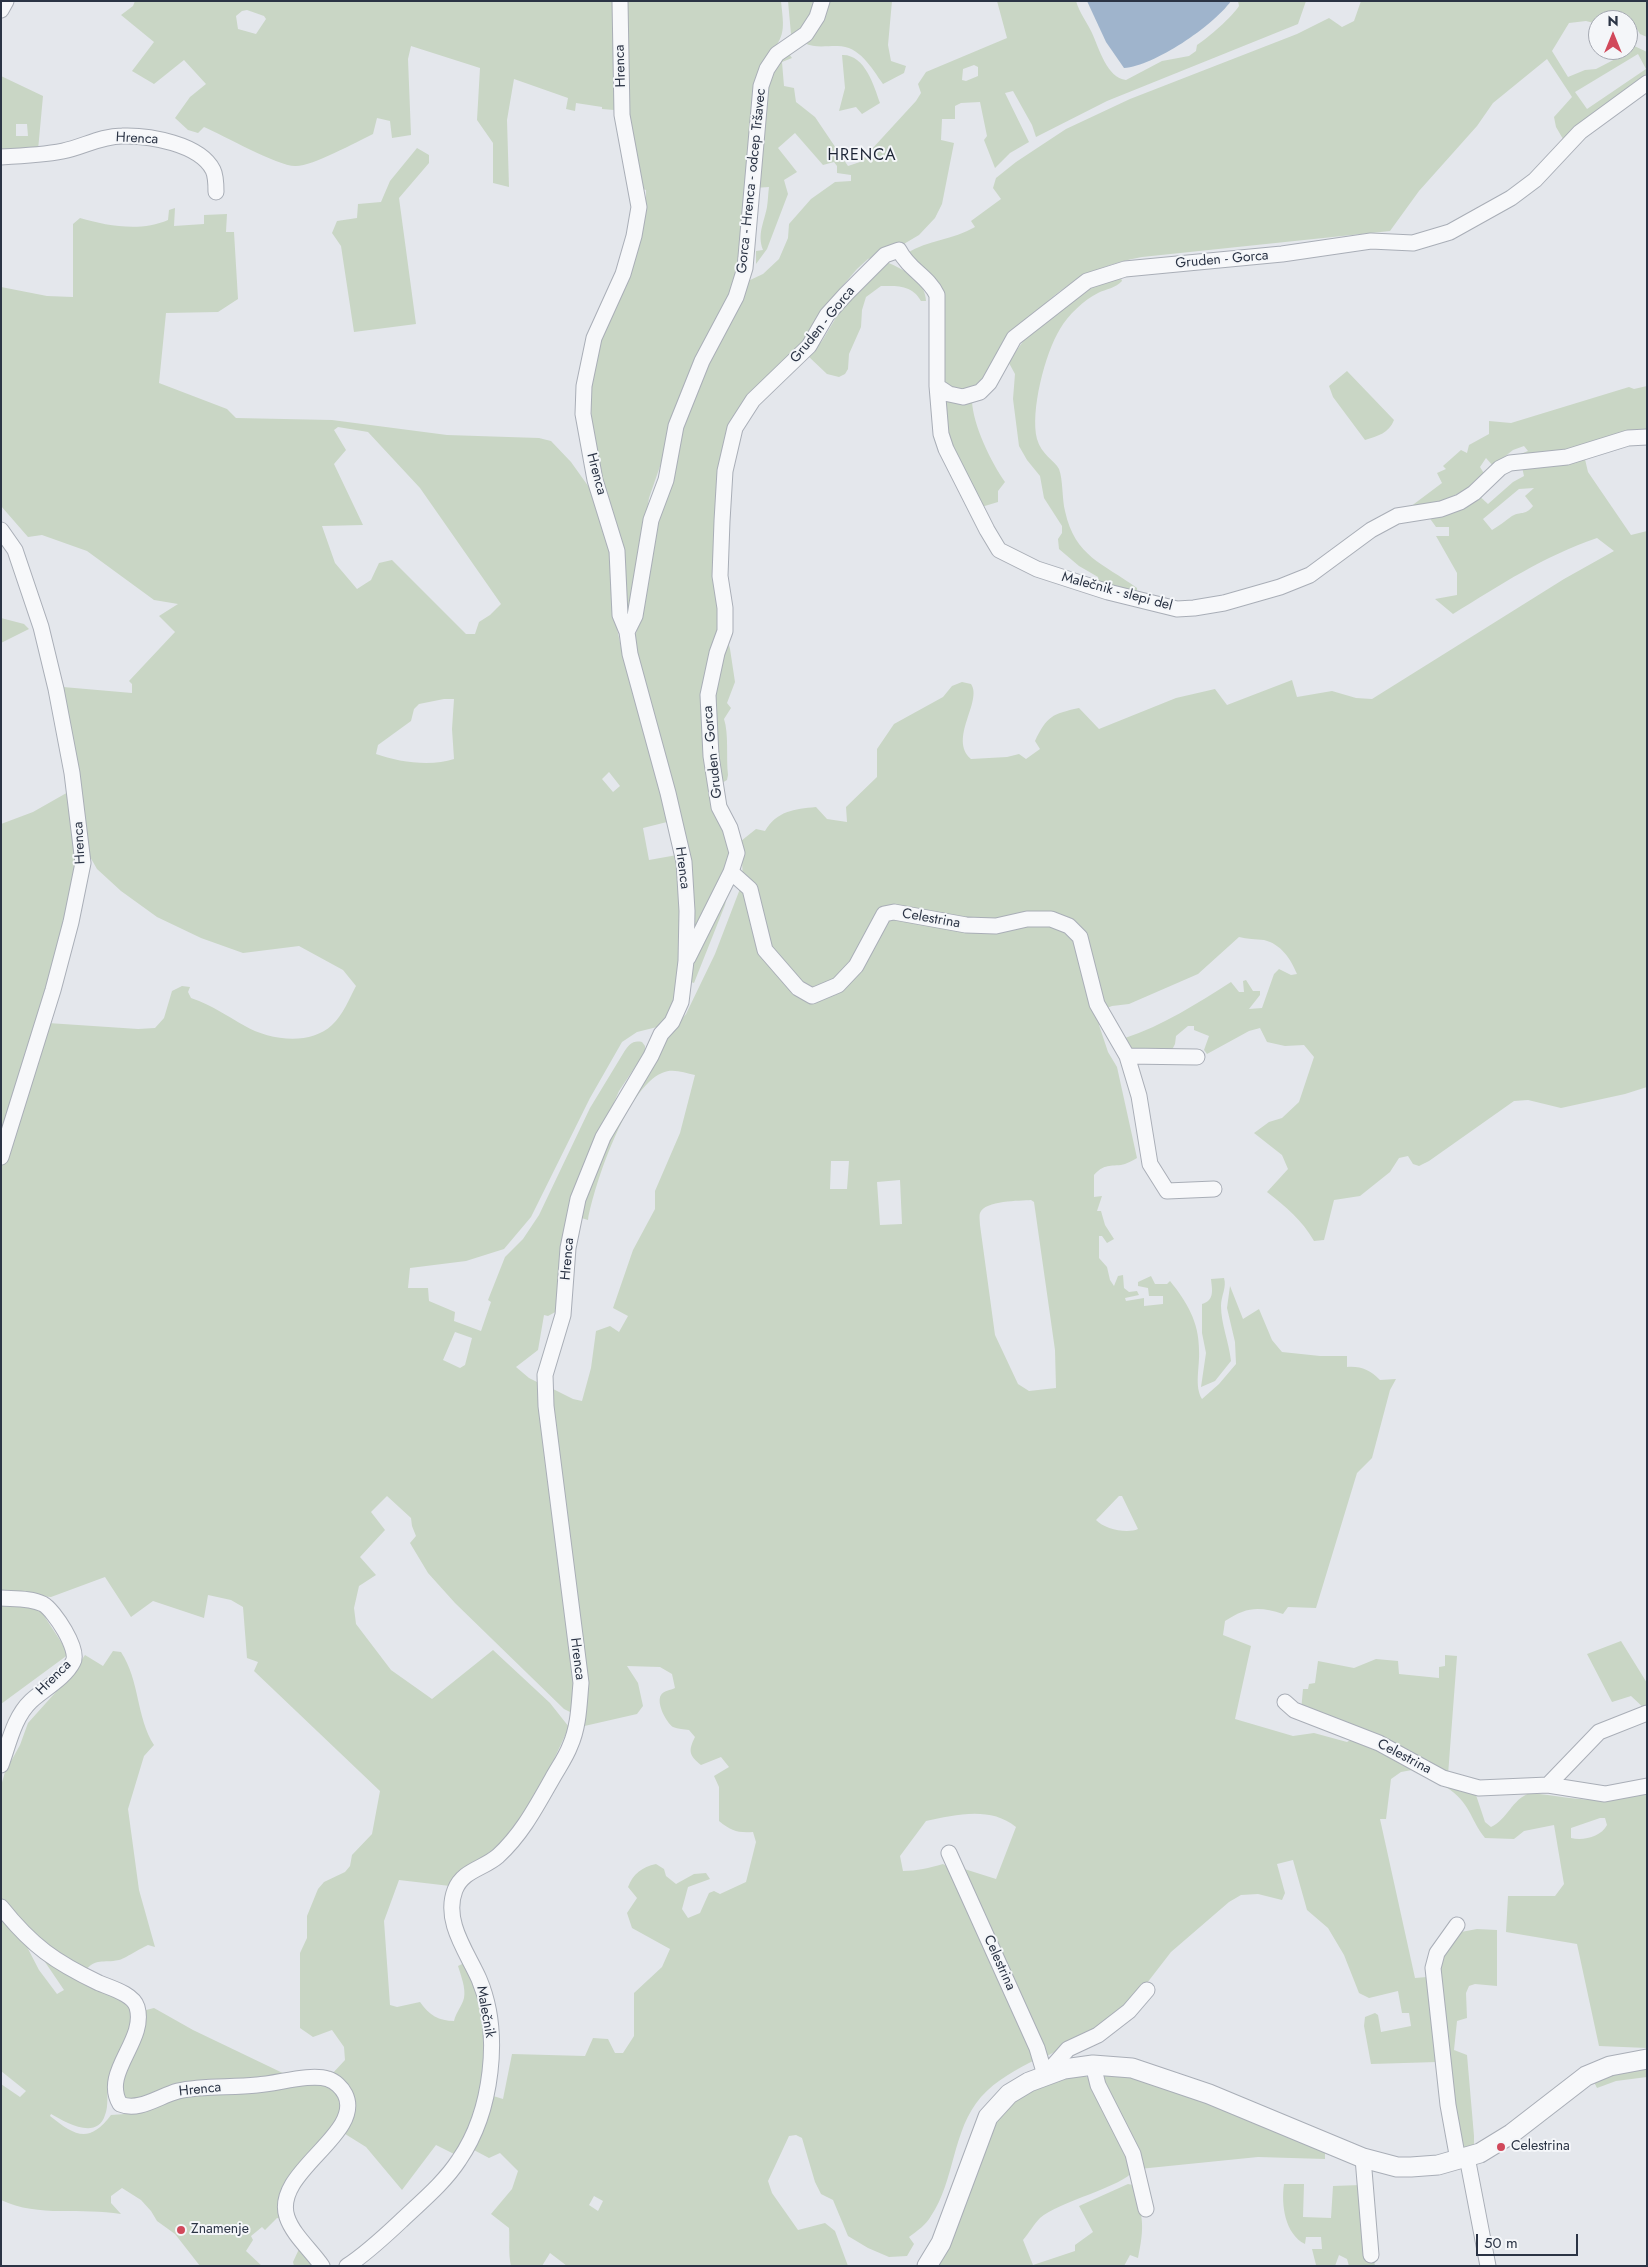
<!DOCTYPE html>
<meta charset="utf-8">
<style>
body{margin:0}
#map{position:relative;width:1648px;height:2267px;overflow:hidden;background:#e4e7ec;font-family:Jost,sans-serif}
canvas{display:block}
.frame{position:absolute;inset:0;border:2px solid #2b3445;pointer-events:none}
.north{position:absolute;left:1588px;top:10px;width:50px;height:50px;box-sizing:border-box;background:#f4f6f9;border:1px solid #a4a8b1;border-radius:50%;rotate:0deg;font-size:14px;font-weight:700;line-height:20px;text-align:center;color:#2b3445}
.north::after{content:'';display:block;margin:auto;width:18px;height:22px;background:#d1495b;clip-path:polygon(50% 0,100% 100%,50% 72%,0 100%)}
.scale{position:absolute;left:1476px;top:2234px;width:102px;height:22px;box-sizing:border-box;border:2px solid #2b3445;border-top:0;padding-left:6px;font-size:15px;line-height:18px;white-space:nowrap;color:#2b3445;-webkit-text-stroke:4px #f4f6f9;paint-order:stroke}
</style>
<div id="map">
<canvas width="1648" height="2267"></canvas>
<div class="frame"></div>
<div class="north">N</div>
<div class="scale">50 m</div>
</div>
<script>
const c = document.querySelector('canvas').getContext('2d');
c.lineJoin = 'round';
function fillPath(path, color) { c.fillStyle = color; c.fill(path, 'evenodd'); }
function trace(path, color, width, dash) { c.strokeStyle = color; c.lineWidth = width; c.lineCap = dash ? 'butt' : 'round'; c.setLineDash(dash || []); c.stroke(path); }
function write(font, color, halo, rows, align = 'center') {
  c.font = font + ' Jost,sans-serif'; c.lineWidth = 4; c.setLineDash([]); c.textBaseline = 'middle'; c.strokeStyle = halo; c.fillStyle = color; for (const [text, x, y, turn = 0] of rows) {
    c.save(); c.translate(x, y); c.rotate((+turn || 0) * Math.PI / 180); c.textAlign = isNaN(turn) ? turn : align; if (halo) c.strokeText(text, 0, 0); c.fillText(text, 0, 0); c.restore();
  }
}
const green = new Path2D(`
 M135 1H615L617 107 614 110 602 109V107L576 103 575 111 566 109 568 98 514 79 507 120 509 187 493 183V143L477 120 480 68 411 46 408 59 411 135 392 138 390 121 377 118 373 134C356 142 313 166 296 166 279 167 223 135 204 127L198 133 188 130 175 118 190 97 206 84 184 60 154 84 132 71 154 42 121 15 133 6ZM247 10 264 16 266 19 256 34 238 29 236 16 242 11Z
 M623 1H781C783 23 787 35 771 52L741 270 684 397 649 498 631 612H627L593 441 590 393 595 358 646 213V190L643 189 629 128Z
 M788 1H816L810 18 795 36 791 34Z
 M826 1H892L888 45 891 61 906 66 904 73 883 84C871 67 859 45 836 46 824 46 815 48 804 43Z
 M997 1H1076C1080 14 1087 22 1092 33 1099 48 1107 78 1126 80L1162 61 1189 56 1196 51 1197 45C1208 38 1232 17 1239 6L1238 1H1306L1298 24 1107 101 1036 137 1032 125 1013 91 1005 93 1029 142 1010 153 995 168 984 140 987 136 980 102 961 103 955 106V119H942L941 140 954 143 942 204 935 218 919 235 892 251 868 259 857 269 839 290 817 328 736 420 719 620 703 701 734 865 725 905 694 983 688 981 687 858 634 642 640 617 647 560 690 399 748 281 763 274 779 259 788 238 789 224 811 199 835 182 851 181V175L837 173V166L834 162 823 165 795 133 778 148 797 172 784 180 788 194 767 249 756 264V251L763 250C757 234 764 223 767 207 768 201 768 194 769 187L754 188 760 113 777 60 789 54 792 58 782 62 784 86 794 88 796 102 815 117 848 166 860 162 916 101 921 93 918 84 926 72 1007 38ZM974 65 978 67V76L966 81 962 80 963 69Z
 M1361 1H1647V37L1640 34 1637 29 1628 28V20H1598V24L1586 21 1569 23 1552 51 1568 77 1585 70 1596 69 1625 54 1623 50H1628V43L1647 52V79L1570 136 1563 139 1556 127 1554 117 1572 97 1547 59 1493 103 1477 126 1419 191 1390 231 1142 257C1081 268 1046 295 1010 345 1000 360 989 380 973 389 963 394 954 389 944 386L940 313 907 253C928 240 953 240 975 227L971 221 1001 199 993 188 996 178 1016 162 1066 129 1130 99 1297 34 1329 18 1342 27 1354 21ZM1638 54 1646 69 1587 109 1575 92Z
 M842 55C865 54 874 86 880 103L862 114 856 107 839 111 845 88Z
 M1 76 43 96 38 150 1 154ZM16 124H27L28 136H16Z
 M417 148 429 155V163L399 198 416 324 354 332 341 246 332 233 337 221 357 218 358 204 381 202 390 181Z
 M175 208 174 226 204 224V215L227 214 226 232H234L238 299 218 312 166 313 159 383 227 409 236 418 332 420 447 435 539 438 551 441 571 462 591 490 609 537 616 624 624 661 671 821 643 828 649 860 677 855 683 945 672 1010 661 1026 637 1032 622 1042 590 1098 531 1217 504 1249 466 1261 410 1268 408 1288H428L429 1301 455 1312 454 1321 481 1331 491 1302 488 1300 505 1257 523 1239 539 1215 590 1108 624 1052C629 1045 632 1040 642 1042L645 1046V1052L619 1091 595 1146 559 1310 548 1316 544 1315 538 1350 516 1367 529 1378 539 1383 574 1663V1714L564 1709 455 1603 428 1573 410 1543 416 1536 412 1526 411 1518 387 1496 371 1512 385 1530 360 1557 376 1575 359 1586 354 1608 356 1624 391 1670 432 1699 493 1650 550 1703 569 1727 536 1798 504 1845 450 1886 399 1880 384 1921 390 2005 397 2007 420 2002C429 2015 439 2021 454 2021 456 2012 462 2006 464 1998 466 1988 461 1976 458 1966L464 1963 476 1985 486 2038 482 2096 456 2155 436 2145 402 2190 366 2147 342 2132 351 2113 332 2074 345 2060 344 2047 332 2030 313 2037 300 2028V1953L307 1938V1916L318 1889 324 1882 345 1872 350 1866 352 1855 372 1834 380 1791 254 1671 258 1662 247 1658 243 1607 231 1600 208 1595 204 1618 153 1601 131 1617 105 1577 51 1597 1 1592V1168L48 1023 138 1029 155 1028 164 1018 172 991 182 986 190 987 188 992 191 998C214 1006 225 1015 245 1026 269 1040 310 1046 332 1025 343 1015 349 999 356 986L343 970 299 946 243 953 201 938 157 917 121 891 97 869 89 855 63 687 132 693V684L129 681 175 632 159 616 178 604 154 600 87 551 42 535 28 537 1 506V287L47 296 73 297V224L80 218C107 226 141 232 168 220L169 210ZM338 427 368 432 420 488 501 604 490 615 479 622 475 634H466L392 560 379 563 371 580 357 589 335 563 322 526 363 525 334 464 346 450 334 430ZM444 699H454L452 729 454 759C431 767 398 762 376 754L378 745 411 721 414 709 419 704ZM609 772 620 786 613 792 602 779ZM455 1332 472 1338 465 1365 460 1368 443 1360Z
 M887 262C905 271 925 279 926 301H921C912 285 898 286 881 286L866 297 862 310 861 327 849 354 848 369 845 374 839 377 827 374 808 356 822 341 850 294Z
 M1120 275 1122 281C1116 288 1106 289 1098 293 1084 300 1068 315 1060 329 1045 353 1030 412 1037 439 1041 454 1055 461 1059 469 1063 479 1062 499 1065 511 1075 557 1103 563 1137 588V592L1099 585 1098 577 1079 566 1059 549 1058 539 1062 533V526L1044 498 1040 476 1027 460 1019 446 1013 399 1015 374 1009 363C1025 334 1049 310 1077 292 1090 284 1107 280 1120 275Z
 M1347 371 1394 420C1389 433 1378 436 1365 440L1333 397 1329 386Z
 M1647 386V430L1631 431 1553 454 1520 456 1518 455 1528 451 1524 446 1513 450 1493 466 1486 458 1480 467 1485 475C1461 495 1441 504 1410 507L1442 483 1437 473 1446 469 1443 466 1461 450 1467 453 1469 445 1489 434V421L1511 423 1629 387 1634 389Z
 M941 399 955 402 972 401C973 425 991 462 1005 482L998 491V502L978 508 949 456Z
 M1584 455 1588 472 1631 535 1647 531V1087L1625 1094 1561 1108 1528 1100 1514 1101 1429 1161 1419 1166 1413 1164 1408 1156 1399 1158 1390 1172 1360 1196 1334 1200 1324 1240 1314 1241C1302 1220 1286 1207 1267 1192L1288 1169 1282 1155 1254 1133 1269 1122 1282 1118 1299 1102 1314 1057 1304 1045 1285 1046 1267 1042 1260 1028 1249 1031 1207 1054 1204 1050 1209 1036 1194 1030V1026H1188L1176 1036 1175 1044 1171 1052 1130 1059 1125 1038C1162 1026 1198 1003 1231 982L1239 992H1244L1243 981 1246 980 1253 991H1260V995L1249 1009 1262 1008 1274 974 1279 969 1291 975 1297 974C1291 959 1281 944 1264 940 1256 939 1247 939 1239 937L1198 974 1129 1004 1112 1006 1099 1011 1103 1022 1099 1025 1108 1052 1117 1067 1137 1158C1132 1161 1126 1164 1121 1165 1108 1166 1103 1165 1094 1175V1197L1102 1196 1097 1211H1101L1105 1225 1114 1239 1107 1243 1102 1236H1099V1258L1107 1267 1110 1280 1114 1286 1118 1276 1123 1275 1124 1288 1129 1292 1137 1291 1139 1295 1125 1298 1126 1301 1144 1298V1306L1163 1304V1296H1149L1148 1288 1138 1286V1282L1151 1276 1155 1284H1167L1170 1281C1187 1302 1199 1322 1199 1350 1200 1367 1194 1386 1202 1399L1219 1384 1236 1364 1235 1342 1227 1308 1230 1286 1243 1319 1259 1309 1272 1340 1282 1352 1320 1356H1347V1367C1361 1366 1370 1370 1380 1380L1396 1379 1390 1390 1372 1458 1357 1473 1316 1608 1288 1607 1283 1614C1259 1606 1246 1607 1225 1621L1223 1635 1251 1646 1235 1719 1293 1736 1314 1733 1347 1742 1357 1736 1416 1764 1412 1770 1401 1772 1391 1779 1386 1819H1380L1415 1978 1427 1977 1437 2062 1371 2064 1364 2026 1365 2017 1375 2013 1378 2015 1381 2032 1411 2026 1409 2013H1402L1398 1991 1369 1998 1359 1993 1344 1955 1328 1928 1307 1910 1293 1860 1277 1864 1285 1893 1282 1900 1258 1894 1241 1895 1229 1902 1171 1952 1130 2005 1114 2020 1047 2056 958 1867 996 1879 1016 1827C990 1806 955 1815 926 1821L900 1856 903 1871C917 1871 929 1868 943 1864L948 1867 982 1945 1037 2059C1017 2069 996 2080 981 2097 952 2130 955 2181 931 2216 926 2225 917 2231 909 2237L914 2244 907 2256 889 2257 868 2248 848 2236 833 2200 821 2194 815 2182 802 2138 796 2135 789 2136 768 2181 772 2193 798 2230 825 2223 835 2231 848 2266H567L550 2253 542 2266H511C508 2253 510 2241 509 2228L491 2214 512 2189 518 2171 500 2153 489 2158 472 2149 490 2095 503 2099 512 2054 585 2056 593 2038 608 2039 615 2053H623L634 2036V1993L662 1967 670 1949 632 1928 627 1913 637 1898 628 1887C633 1874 642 1867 656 1864L664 1869 666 1876 676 1884 694 1874 706 1873 710 1879 688 1887 682 1909 688 1918 700 1913 709 1893 714 1891 720 1894 746 1882 756 1842 753 1832C738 1833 731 1831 719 1821V1787L714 1776 729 1767 721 1757 701 1765C689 1755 688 1751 695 1737L689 1730C684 1729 678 1729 673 1727 666 1722 656 1703 661 1695 663 1691 671 1690 675 1688L672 1674 660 1667 627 1666 638 1683 643 1706 637 1714 580 1727 551 1388 573 1399 582 1401 591 1368 596 1331 610 1326 619 1332 628 1316 613 1308 633 1250 655 1209V1191L680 1133 695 1075C684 1073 673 1068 662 1073 627 1087 594 1185 588 1220L578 1217 612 1128 669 1034 686 1014 715 954 743 881 741 841 756 829 765 831C777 811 794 809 816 807L827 819 847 822 846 807 877 777V749L894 724 943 697 952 686 962 682 971 684C983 701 948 739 971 759L1007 757 1019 754 1026 759 1040 749 1035 741C1047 716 1052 714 1079 708L1099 729 1176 698 1215 689 1227 705 1292 680 1297 697 1332 691 1356 698 1372 699 1564 579 1614 551 1597 538C1544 556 1500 585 1453 614L1435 599 1457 595V573L1436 536H1449V527H1436L1426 513 1475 492 1488 504 1513 482 1524 476 1521 463ZM1534 488 1525 496 1533 506C1525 516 1521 511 1512 516 1505 521 1499 526 1492 530L1483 519 1519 489ZM831 1161H849L847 1189H830ZM900 1180 902 1224 880 1225 877 1182ZM1031 1200 1034 1202 1055 1350 1056 1388 1029 1391 1018 1384 995 1335 980 1225C980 1222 979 1216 980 1213 985 1200 1020 1201 1031 1200ZM1119 1496H1122L1138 1529C1127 1534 1104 1529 1096 1520ZM594 2196 603 2201 598 2211 589 2205Z
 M1 618 24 624 29 629 1 643Z
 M726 645H729L730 649 735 682 727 703 731 708 724 719C729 734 726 758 728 775L727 780 720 784 716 739V692Z
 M70 791 75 849 74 875 60 945 1 1140V824L33 812Z
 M1224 1278C1227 1287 1221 1296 1221 1306 1221 1324 1229 1342 1231 1361L1215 1381 1201 1387 1206 1353 1202 1333V1304C1215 1300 1212 1290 1211 1279Z
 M1 1603 39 1608 69 1654 1 1704Z
 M1621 1641 1647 1683V1709H1645L1631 1696 1612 1702 1587 1654Z
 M113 1651 121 1652C140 1681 136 1717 154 1745L144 1756 128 1809 139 1890 155 1947 148 1945C141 1948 124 1959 119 1960 102 1964 97 1956 83 1973L46 1948 1 1901V1786L5 1772 20 1745 28 1723 72 1674 85 1655 103 1666Z
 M1445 1655 1457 1656 1448 1775 1301 1711 1303 1689H1308L1309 1684 1315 1683 1318 1661 1354 1668 1376 1659 1398 1661 1399 1674 1439 1678V1667L1445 1666Z
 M1445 1781 1476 1795 1485 1822 1491 1827C1507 1820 1512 1799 1530 1793 1570 1797 1608 1807 1647 1792V2048L1599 2046 1577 1944 1506 1932 1508 1896H1555L1564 1884 1554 1825 1524 1831 1514 1839 1485 1838C1469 1818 1471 1803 1446 1787ZM1600 1818H1605L1607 1825C1601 1837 1583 1841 1571 1838V1828Z
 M1 1915 25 1943 39 1970 57 1994 64 1990 45 1962 49 1960 125 2001 132 2010 134 2018C126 2040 116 2062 109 2084 106 2094 109 2106 105 2115 97 2141 65 2122 51 2114L50 2116C75 2136 89 2144 111 2115L125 2114 142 2109 176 2095 326 2082 341 2098 342 2112 309 2158 283 2219 277 2218 265 2230 262 2227 251 2236 253 2240 246 2251 262 2266H200L175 2234 157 2221 151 2211 141 2200 122 2188 111 2196V2203L121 2214C82 2207 39 2218 1 2200V2084L20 2097 26 2091 1 2071Z
 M1477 1929 1497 1930V1986L1475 1984 1469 1986 1466 1993 1467 2018 1457 2021 1454 2050 1467 2055 1474 2136V2147L1461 2150 1436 1978 1449 1940 1461 1932Z
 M154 2008 193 2030 289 2076 127 2105 120 2088 142 2011Z
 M1647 2067V2077L1616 2081 1597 2088 1594 2082 1620 2072Z
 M1103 2074 1136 2077 1174 2089 1325 2152V2159L1258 2157 1139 2169 1100 2079Z
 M1084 2075 1090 2079 1124 2140 1133 2171C1124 2186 1058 2202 1040 2218 1034 2224 1029 2233 1023 2240L1033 2265 1075 2251V2245L1093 2232 1079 2206 1128 2184 1133 2185C1143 2216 1145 2225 1138 2258L1130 2255 1124 2266H936L998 2117 1024 2093 1058 2079Z
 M1284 2184H1304L1303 2217 1331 2218 1333 2186 1361 2185 1375 2266H1349L1347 2259 1339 2255 1335 2266 1316 2265 1312 2249H1322L1321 2237H1306L1305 2244C1285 2234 1281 2205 1284 2184Z
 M299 2249 316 2266H294L293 2262Z`);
const water = new Path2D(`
 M1087 1H1231C1213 26 1154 66 1124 68L1106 42Z`);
const minor = new Path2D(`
 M1 10 6 1
 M1 157C22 156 43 155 63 151 83 147 101 136 122 136 149 135 200 144 213 170 216 176 216 185 216 192
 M937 386 949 394 963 397 980 392 989 383 1014 338 1087 281 1125 269 1282 254 1371 241 1413 243 1450 232 1511 198 1535 180 1580 132 1647 83
 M1 530 15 550 41 627 56 689 72 773 83 863 71 922 53 990 1 1157
 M627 632 635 616 651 520 666 480 676 426 702 361 736 297 745 268 761 86 767 69 777 54 806 34 817 17 822 1
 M731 872 750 889 765 950 798 988 812 996 838 985 856 966 884 914 894 912 966 925 996 926 1027 919H1051L1069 926 1080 937 1097 1004 1127 1056 1139 1096 1150 1164 1167 1191 1214 1189
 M688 958 731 872 737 853 730 828 719 807 711 756 708 695 717 653 725 631V608L720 576 722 521 725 471 735 428 753 400 809 346 827 315 846 294 885 255 899 250C909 270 928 276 937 295V386L941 434 946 449 987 530 999 550 1037 569 1108 592 1177 609 1194 608 1224 603 1280 587 1310 575 1371 530 1397 516 1441 509 1460 502 1474 493 1500 468 1510 463 1567 457 1628 438 1647 437
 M1127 1056 1197 1057
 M1 1598C14 1599 31 1598 43 1604 54 1610 80 1650 73 1662 65 1678 44 1689 31 1701 14 1717 9 1743 1 1765
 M1285 1702 1294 1710 1379 1743 1443 1778 1479 1788 1548 1785 1605 1794 1647 1786
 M1548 1785 1599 1732 1647 1713
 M949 1853 1037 2048 1045 2075
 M1 1907C32 1946 55 1962 99 1983 111 1988 133 1994 137 2007 147 2041 101 2072 120 2104 139 2112 159 2096 178 2091 203 2085 231 2088 257 2085 277 2084 310 2073 328 2079 335 2081 342 2088 345 2094 365 2134 272 2172 287 2217 293 2235 311 2250 322 2266
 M1457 1925 1437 1953 1433 1968 1448 2105 1458 2160
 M1093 2065 1098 2085 1133 2154 1146 2209
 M1045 2075 1068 2049 1098 2035 1129 2011 1147 1990
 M1467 2157 1488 2266
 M1363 2158 1371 2255
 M347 2266C366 2254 385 2236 402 2220 422 2201 444 2183 459 2160 492 2112 502 2033 479 1979 467 1952 443 1921 455 1890 463 1870 483 1869 498 1856 522 1834 536 1807 552 1779 558 1768 566 1757 570 1746 579 1726 579 1704 581 1683L546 1406 545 1375 563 1315 568 1248 578 1199 603 1137 651 1056 661 1034 672 1022 681 1002 686 961 687 911 684 862 668 793 630 654 627 632 620 615 617 551 595 480 583 414 584 386 594 338 623 274 634 236 639 207 622 115 620 1`);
const tertiary = new Path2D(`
 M927 2266 941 2243 988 2117 1009 2094 1029 2082 1064 2069 1093 2065 1132 2068 1209 2094 1363 2158 1397 2167H1411L1438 2165 1480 2153 1511 2134 1586 2076 1610 2066 1647 2059`);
const markers = [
 [1501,2147,5,"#d1495b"],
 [181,2230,5,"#d1495b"]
];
const streetNames = [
 ["Hrenca",621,66,-92],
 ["Hrenca",137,139,3],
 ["Gorca - Hrenca - odcep Tršavec",752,181,-84],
 ["Gruden - Gorca",1222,260,-5],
 ["Gruden - Gorca",823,325,-51],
 ["Hrenca",596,474,75],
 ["Malečnik - slepi del",1117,592,15],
 ["Gruden - Gorca",713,752,-96],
 ["Hrenca",80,843,-93],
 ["Hrenca",682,868,83],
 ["Celestrina",931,919,10],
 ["Hrenca",568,1259,-85],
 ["Hrenca",577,1659,83],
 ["Hrenca",54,1678,-45],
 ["Celestrina",1404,1757,28],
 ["Celestrina",999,1963,66],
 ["Malečnik",485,2012,80],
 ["Hrenca",200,2090,-6]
];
const poiNames = [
 ["Celestrina",1511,2147],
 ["Znamenje",191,2230]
];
const quarterNames = [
 ["HRENCA",862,156]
];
fillPath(green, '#c9d6c5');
fillPath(water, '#9fb4cc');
trace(minor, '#a9aeb7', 17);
trace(tertiary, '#a9aeb7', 21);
trace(minor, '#f7f8fa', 15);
trace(tertiary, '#f7f8fa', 19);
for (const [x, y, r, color] of markers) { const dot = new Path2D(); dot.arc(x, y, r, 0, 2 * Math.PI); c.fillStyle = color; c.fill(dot); trace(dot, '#f4f6f9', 2); }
write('14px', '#2b3445', '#f4f6f9', streetNames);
write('14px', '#2b3445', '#f4f6f9', poiNames, 'left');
c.letterSpacing = '1px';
write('16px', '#1d2536', '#f4f6f9', quarterNames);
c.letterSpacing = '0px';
</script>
